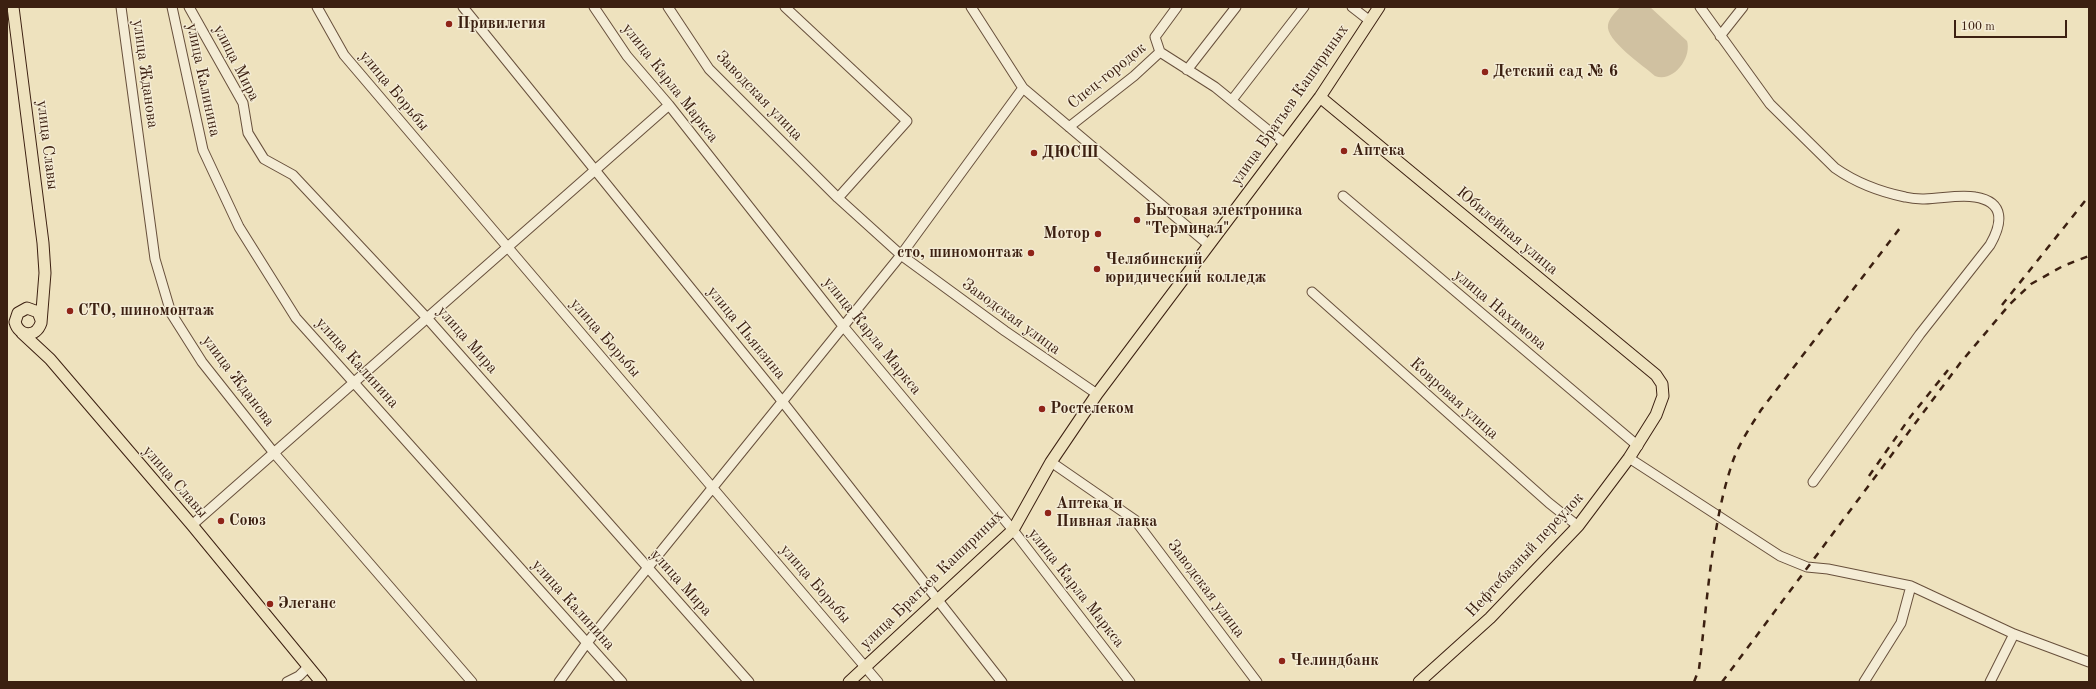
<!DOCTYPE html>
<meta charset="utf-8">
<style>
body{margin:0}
#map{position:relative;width:2096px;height:689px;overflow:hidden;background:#eee2be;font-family:"Old Standard TT",serif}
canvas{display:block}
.frame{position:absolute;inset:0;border:8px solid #3c2011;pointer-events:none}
.scale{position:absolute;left:1954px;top:20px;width:113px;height:18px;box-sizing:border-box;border:2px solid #3c2011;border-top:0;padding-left:5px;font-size:12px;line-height:14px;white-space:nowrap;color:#3c2011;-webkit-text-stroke:3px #f4ecd5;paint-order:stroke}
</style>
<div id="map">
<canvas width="2096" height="689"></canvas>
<div class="frame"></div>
<div class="scale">100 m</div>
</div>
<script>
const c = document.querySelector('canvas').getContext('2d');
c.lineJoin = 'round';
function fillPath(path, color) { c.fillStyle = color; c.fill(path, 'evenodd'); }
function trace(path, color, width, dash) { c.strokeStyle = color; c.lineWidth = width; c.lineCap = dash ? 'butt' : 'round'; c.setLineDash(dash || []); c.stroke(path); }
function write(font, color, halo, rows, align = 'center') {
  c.font = font + ' "Old Standard TT",serif'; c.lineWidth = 3; c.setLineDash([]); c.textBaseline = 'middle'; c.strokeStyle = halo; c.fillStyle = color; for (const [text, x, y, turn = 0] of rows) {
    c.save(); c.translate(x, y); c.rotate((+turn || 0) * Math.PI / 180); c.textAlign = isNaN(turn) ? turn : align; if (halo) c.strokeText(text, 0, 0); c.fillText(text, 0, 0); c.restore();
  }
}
const green = new Path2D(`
 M1620 7H1650L1687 41C1692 57 1674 83 1655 76 1644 66 1605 40 1608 25 1609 18 1616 12 1620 7Z`);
const minor = new Path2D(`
 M121 7 155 259 171 313 202 362 274 453 472 682
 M172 7 203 150 239 227 296 318 622 682
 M189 7 243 103 248 133 264 159 293 175 427 318 749 682
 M317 7 344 55 878 682
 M463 7 782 401 1002 682
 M594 7 627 56 669 105 843 326 1013 530 1130 682
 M668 7 709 69 838 198 901 255 1005 331 1097 394
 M785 7 907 121 838 198
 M971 7 1023 88 1209 245
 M1352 7 1370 21
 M1700 7 1770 104 1835 168C1855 182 1881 192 1905 197 1928 203 1954 193 1975 197 2006 202 2002 224 1990 245L1920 334 1813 482
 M1720 36 1743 7
 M1160 52 1215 87 1285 144
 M1187 70 1236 7
 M1232 100 1304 7
 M1069 127 1134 76 1160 52 1155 37 1177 7
 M1343 196 1638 446
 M1312 292 1549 503 1578 526
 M1629 458 1780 556 1807 567 1828 569 1911 586 2014 634 2089 662
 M1051 462 1135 520 1257 682
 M192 525 669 105
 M287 682 299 676 308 667
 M559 682 586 644 901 255 1023 88
 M1864 682 1901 623 1911 586
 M1990 682 2014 634`);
const major = new Path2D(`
 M13 7 43 243 45 273 41 323C36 338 19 337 15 322L18 313 27 308 38 312 41 320
 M1320 97 1656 375 1662 384 1663 396 1656 415 1629 458 1578 526 1490 618 1419 682
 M22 333 50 359 192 525 321 682
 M849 682 1013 530 1051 462 1097 394 1320 97 1379 7`);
const rail = new Path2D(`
 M2002 305 2089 196
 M1869 476 1911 416 1948 370
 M1694 682 1699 669C1707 606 1711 530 1730 470 1736 448 1749 429 1761 410L1900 228
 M1722 682 1961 362 2010 304 2031 284 2063 266 2089 256`);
const markers = [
 [449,24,4,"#8f2418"],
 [1485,72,4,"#8f2418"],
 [1344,151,4,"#8f2418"],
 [1034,153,4,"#8f2418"],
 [1137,220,4,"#8f2418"],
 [1098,234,4,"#8f2418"],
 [1031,253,4,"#8f2418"],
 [1097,269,4,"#8f2418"],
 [70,311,4,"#8f2418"],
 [1042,409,4,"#8f2418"],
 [1048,513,4,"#8f2418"],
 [221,521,4,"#8f2418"],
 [270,604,4,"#8f2418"],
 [1282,661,4,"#8f2418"]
];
const poiNames = [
 ["Привилегия",457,24],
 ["Детский сад № 6",1493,72],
 ["Аптека",1352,151],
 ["ДЮСШ",1042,153],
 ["Бытовая электроника",1145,211],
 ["\"Терминал\"",1145,229],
 ["Мотор",1090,234,"right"],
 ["сто, шиномонтаж",1023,253,"right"],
 ["Челябинский",1105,260],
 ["юридический колледж",1105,278],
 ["СТО, шиномонтаж",78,311],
 ["Ростелеком",1050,409],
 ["Аптека и",1056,504],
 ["Пивная лавка",1056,522],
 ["Союз",229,521],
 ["Элеганс",278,604],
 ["Челиндбанк",1290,661]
];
const streetNames = [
 ["улица Мира",236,63,63],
 ["улица Жданова",145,74,82],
 ["Спец-городок",1107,76,-39],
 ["улица Калинина",203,80,78],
 ["улица Карла Маркса",670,83,52],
 ["улица Борьбы",394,91,50],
 ["Заводская улица",759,96,46],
 ["улица Братьев Кашириных",1290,105,-55],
 ["улица Славы",47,145,83],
 ["Юбилейная улица",1507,231,40],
 ["улица Нахимова",1500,310,40],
 ["Заводская улица",1011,317,36],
 ["улица Пьянзина",746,333,51],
 ["улица Карла Маркса",872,336,51],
 ["улица Борьбы",605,338,49],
 ["улица Мира",467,340,49],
 ["улица Калинина",357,363,48],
 ["улица Жданова",238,381,53],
 ["Ковровая улица",1454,399,42],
 ["улица Славы",175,482,49],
 ["Нефтебазный переулок",1525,555,-47],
 ["улица Братьев Кашириных",932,580,-44],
 ["улица Мира",681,583,48],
 ["улица Борьбы",815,584,49],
 ["улица Карла Маркса",1076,588,52],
 ["Заводская улица",1206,589,53],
 ["улица Калинина",573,605,48]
];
fillPath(green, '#d0c1a1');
trace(minor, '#68503c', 11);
trace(major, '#3c2011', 13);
trace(minor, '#f4ecd5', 9);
trace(major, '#eee2be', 11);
trace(rail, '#3c2011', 2.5, [7, 7]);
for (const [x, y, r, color] of markers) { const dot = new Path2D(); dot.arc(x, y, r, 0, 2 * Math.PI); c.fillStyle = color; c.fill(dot); trace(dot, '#f4ecd5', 1.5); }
write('bold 16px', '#3c2011', '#f4ecd5', poiNames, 'left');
write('16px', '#3c2011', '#f4ecd5', streetNames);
</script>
